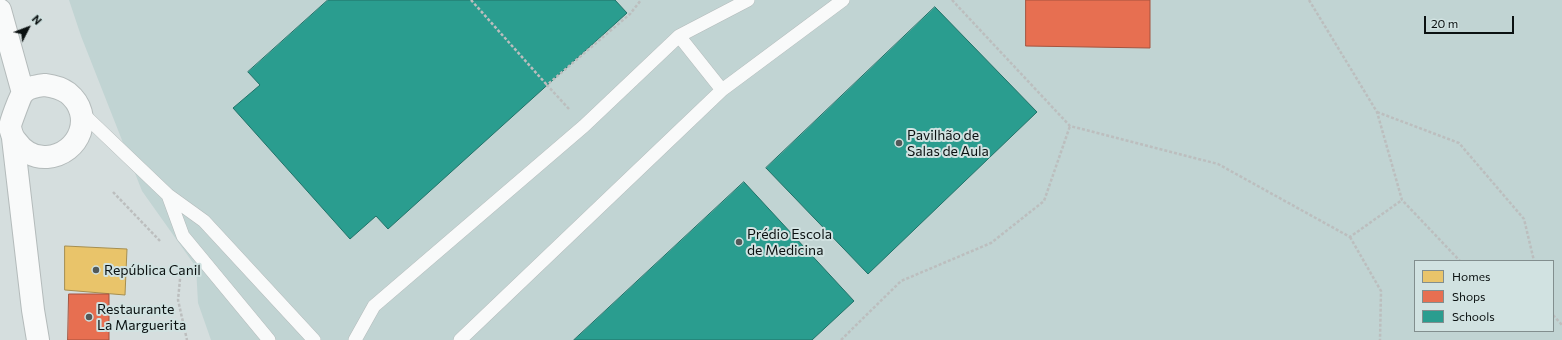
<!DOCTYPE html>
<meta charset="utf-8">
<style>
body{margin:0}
#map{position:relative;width:1562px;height:340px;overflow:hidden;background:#d5dede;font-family:Commissioner,sans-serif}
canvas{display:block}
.legend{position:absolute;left:1414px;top:260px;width:140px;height:72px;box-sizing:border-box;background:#d1e2e1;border:1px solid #828e8e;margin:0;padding:5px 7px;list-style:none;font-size:12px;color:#0b1111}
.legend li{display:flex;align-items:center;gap:8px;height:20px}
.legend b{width:20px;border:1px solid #828e8e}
.north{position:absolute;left:8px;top:8px;width:40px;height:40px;-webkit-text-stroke:3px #d1e2e1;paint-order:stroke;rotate:48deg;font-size:11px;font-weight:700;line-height:16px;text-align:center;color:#0b1111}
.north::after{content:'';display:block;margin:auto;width:14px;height:18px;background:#0b1111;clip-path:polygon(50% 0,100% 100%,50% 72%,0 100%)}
.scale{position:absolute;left:1424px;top:16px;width:90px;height:18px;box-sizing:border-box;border:2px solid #0b1111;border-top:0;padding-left:5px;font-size:12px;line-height:14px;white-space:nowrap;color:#0b1111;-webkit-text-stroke:3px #d1e2e1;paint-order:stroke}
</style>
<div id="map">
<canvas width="1562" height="340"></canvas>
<ul class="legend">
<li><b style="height:11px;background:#e9c46a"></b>Homes</li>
<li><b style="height:11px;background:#e76f51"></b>Shops</li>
<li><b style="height:11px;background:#2a9d8f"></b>Schools</li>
</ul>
<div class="north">N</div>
<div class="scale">20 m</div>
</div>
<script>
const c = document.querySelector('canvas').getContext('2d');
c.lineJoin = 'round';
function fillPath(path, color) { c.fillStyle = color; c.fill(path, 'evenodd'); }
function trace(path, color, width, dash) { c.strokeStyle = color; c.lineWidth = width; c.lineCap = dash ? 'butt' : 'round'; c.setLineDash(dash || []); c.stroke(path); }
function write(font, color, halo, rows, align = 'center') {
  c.font = font + ' Commissioner,sans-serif'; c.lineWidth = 4; c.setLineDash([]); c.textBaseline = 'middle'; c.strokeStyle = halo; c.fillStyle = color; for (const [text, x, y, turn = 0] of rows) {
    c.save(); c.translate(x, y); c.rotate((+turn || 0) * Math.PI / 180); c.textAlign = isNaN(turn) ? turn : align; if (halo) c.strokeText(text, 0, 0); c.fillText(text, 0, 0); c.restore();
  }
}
const built = new Path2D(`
 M69 0H1562V340H211L198 303 196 267 142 191 81 36ZM1415 261H1553V331H1415Z`);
const homes = new Path2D(`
 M65 246 127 249 125 295 65 290Z`);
const shops = new Path2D(`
 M1026 0H1150V48L1026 46Z
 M69 294H109V340H68Z`);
const schools = new Path2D(`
 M328 0H615L627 13 388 229 376 216 350 239 233 108 260 85 248 72Z
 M935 7 1037 112 868 274 766 168Z
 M744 182 854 301 812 340H574Z`);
const path = new Path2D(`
 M471 0 547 85
 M952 0 1070 126 1218 164 1350 237 1402 200
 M1309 0 1377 112 1402 200 1460 261
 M569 109 547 85 630 14 641 0
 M1377 112 1459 143 1524 219 1534 261
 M113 192 160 241
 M1350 237 1381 291 1380 340
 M181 269 178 300 187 340
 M1553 315 1562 325
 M841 340 901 281 991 243 1044 201 1070 126`);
const service = new Path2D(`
 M679 36 722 90
 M80 111 168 195 204 221 314 340
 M168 195 183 236 269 340
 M355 340 374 306 584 126 679 36 748 0
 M460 340 722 90 843 0`);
const minor = new Path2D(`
 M0 10 23 93
 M45 85C53 86 61 88 68 93 95 115 80 154 47 157 34 158 23 151 16 141 13 138 11 132 10 127 10 124 20 96 23 93 28 87 38 86 45 85Z
 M13 138 33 310 38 340`);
const markers = [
 [899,143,4,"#525959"],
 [739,242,4,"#525959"],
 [96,270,4,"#525959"],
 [89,317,4,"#525959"]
];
const poiNames = [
 ["Pavilhão de",907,135],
 ["Salas de Aula",907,151],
 ["Prédio Escola",747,234],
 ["de Medicina",747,250],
 ["República Canil",104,270],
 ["Restaurante",97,309],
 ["La Marguerita",97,325]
];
fillPath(built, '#c1d4d3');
fillPath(homes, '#e9c46a');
trace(homes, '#a68e4f', 1);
fillPath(shops, '#e76f51');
trace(shops, '#a5533e', 1);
fillPath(schools, '#2a9d8f');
trace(schools, '#217369', 1);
trace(service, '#b4bbbb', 14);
trace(minor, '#b4bbbb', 24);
trace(path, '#bcbebe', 2.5, [3, 2]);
trace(service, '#f9fafa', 13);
trace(minor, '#f9fafa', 22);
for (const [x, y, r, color] of markers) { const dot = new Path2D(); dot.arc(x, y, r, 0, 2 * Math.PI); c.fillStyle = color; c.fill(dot); trace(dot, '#d1e2e1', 1.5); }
write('14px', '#0b1111', '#d1e2e1', poiNames, 'left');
</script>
